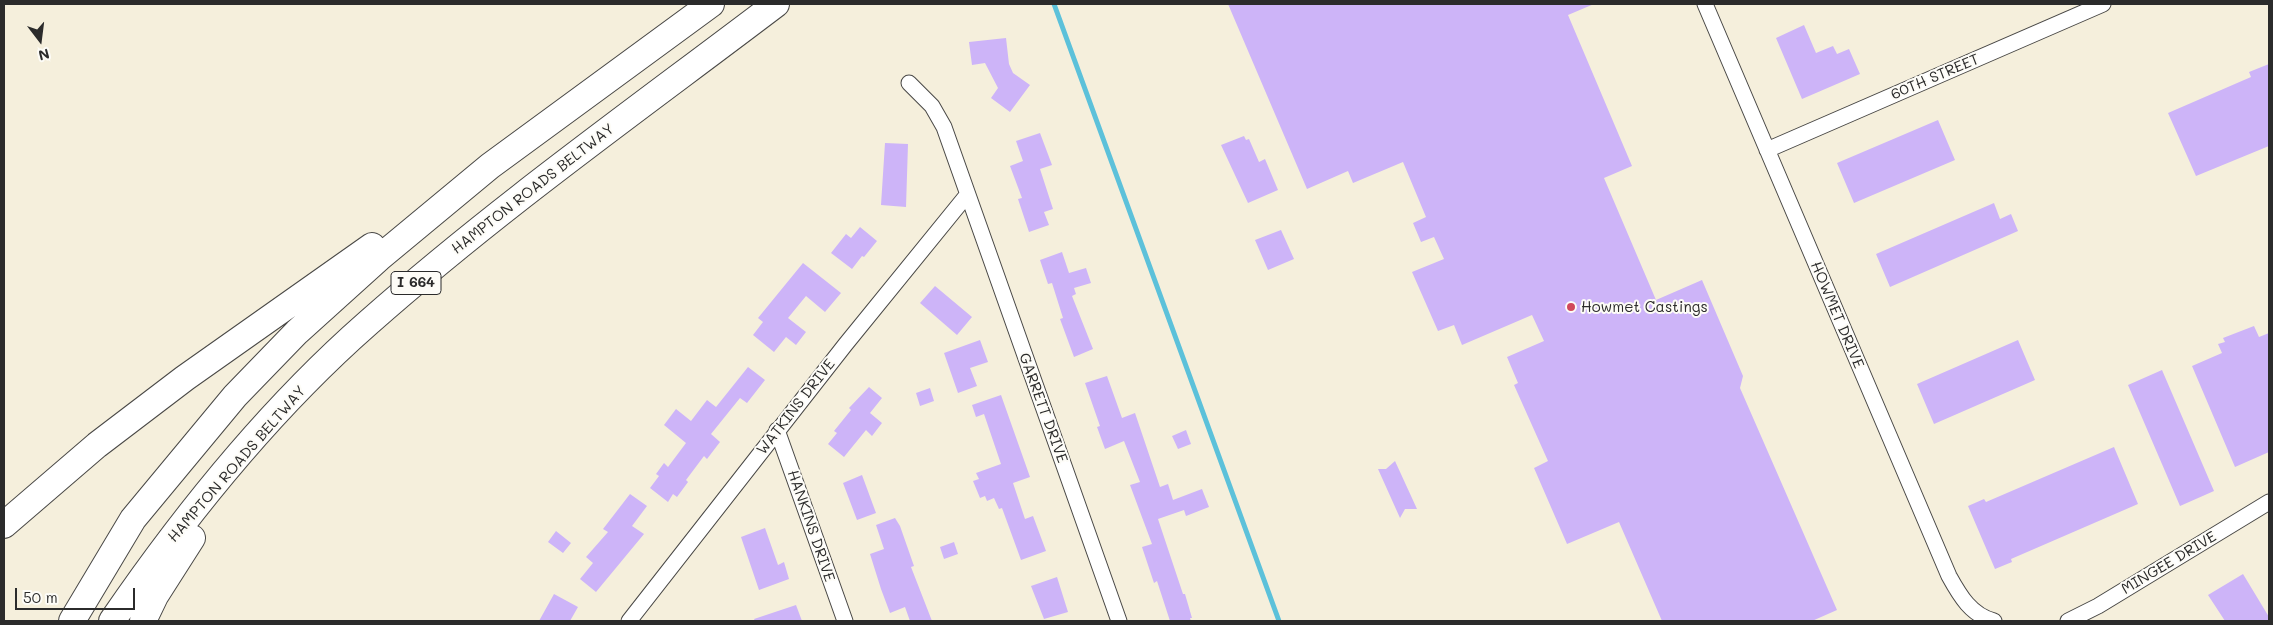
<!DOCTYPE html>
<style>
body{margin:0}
#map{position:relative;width:2273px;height:625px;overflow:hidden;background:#f5efdc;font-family:Mali,sans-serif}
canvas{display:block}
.frame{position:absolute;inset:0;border:5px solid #2b2b2b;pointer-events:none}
.north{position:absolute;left:15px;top:15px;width:50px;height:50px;-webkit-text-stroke:4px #fdfcf7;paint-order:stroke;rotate:165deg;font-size:14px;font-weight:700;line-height:20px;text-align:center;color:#2b2b2b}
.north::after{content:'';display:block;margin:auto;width:18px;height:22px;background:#2b2b2b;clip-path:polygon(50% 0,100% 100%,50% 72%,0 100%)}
.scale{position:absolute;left:15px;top:588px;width:120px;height:22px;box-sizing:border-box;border:2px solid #2b2b2b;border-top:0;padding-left:6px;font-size:15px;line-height:18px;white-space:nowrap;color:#2b2b2b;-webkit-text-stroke:4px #fdfcf7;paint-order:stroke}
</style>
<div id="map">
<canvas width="2273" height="625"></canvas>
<div class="frame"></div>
<div class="north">N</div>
<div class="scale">50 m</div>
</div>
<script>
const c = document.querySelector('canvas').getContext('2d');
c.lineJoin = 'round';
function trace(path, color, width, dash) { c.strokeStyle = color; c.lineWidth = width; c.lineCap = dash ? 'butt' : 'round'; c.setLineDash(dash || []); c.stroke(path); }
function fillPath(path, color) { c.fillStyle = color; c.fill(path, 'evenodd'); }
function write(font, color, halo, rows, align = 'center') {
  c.font = font + ' Mali,sans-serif'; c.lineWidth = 4; c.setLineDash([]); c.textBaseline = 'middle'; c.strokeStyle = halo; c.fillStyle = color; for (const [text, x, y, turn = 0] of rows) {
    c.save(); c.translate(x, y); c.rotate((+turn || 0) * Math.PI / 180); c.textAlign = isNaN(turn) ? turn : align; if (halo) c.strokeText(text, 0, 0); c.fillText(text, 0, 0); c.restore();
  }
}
const stream = new Path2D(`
 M1054 4 1279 621`);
const building = new Path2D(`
 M1228 4H1594L1568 15 1632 166 1604 178 1656 300 1702 280 1743 376 1740 388 1837 610 1812 621H1662L1619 522 1567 544 1534 468 1548 461 1514 385 1518 383 1507 357 1544 341 1532 315 1462 345 1454 325 1438 331 1412 272 1444 259 1434 237 1421 242 1413 223 1426 217 1403 162 1353 183 1348 171 1307 189Z
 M1804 25 1816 53 1833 46 1837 54 1849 49 1860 74 1802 99 1776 38Z
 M1006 38 1009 64 1013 73 1030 85 1010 112 991 98 998 88 985 63 972 65 969 42Z
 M2269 64V146L2196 176 2168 113 2251 77 2249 72Z
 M1938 120 1955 160 1854 203 1837 163Z
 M1040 133 1052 165 1040 169 1053 209 1044 212 1049 225 1029 232 1018 199 1022 198 1010 166 1023 161 1016 141Z
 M1244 136 1246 140 1249 139 1259 162 1265 159 1278 190 1248 203 1221 145Z
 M885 143 908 144 906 207 881 205Z
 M1994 203 2000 219 2011 214 2018 231 1890 287 1876 254Z
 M860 227 877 241 864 257 862 256 852 269 831 253 846 234 851 238Z
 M1281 230 1294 259 1268 270 1255 240Z
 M1062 252 1069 273 1086 268 1091 283 1074 288 1076 294 1072 296 1093 349 1074 357 1060 319 1063 318 1052 283 1048 284 1040 260Z
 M803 263 841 293 825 312 806 296 788 318 806 332 796 345 786 337 774 352 753 335 763 322 758 318Z
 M935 286 972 317 957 335 920 303Z
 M2254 326 2259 337 2269 333V452L2235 467 2192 366 2222 353 2218 344 2225 342 2223 338Z
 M980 340 988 362 970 368 977 386 958 393 944 353Z
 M2018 340 2035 380 1934 424 1917 384Z
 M748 367 765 380 747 403 740 398 711 434 720 442 707 459 704 456 686 480 688 482 677 497 673 494 668 502 650 488 659 476 656 474 664 463 668 467 686 443 664 425 676 409 691 421 707 400 716 407Z
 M2162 370 2214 491 2180 506 2128 385Z
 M1107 376 1122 418 1135 413 1160 487 1168 484 1173 500 1202 489 1209 507 1186 516 1184 510 1158 519 1183 594H1185L1192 618H1190L1191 621H1170L1157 581 1154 583 1142 547 1152 544 1130 485 1140 482 1124 441 1105 449 1097 427 1100 426 1085 383Z
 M869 387 882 398 870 413 882 423 872 436 866 430 844 457 828 444 837 433 834 431 851 410 849 408Z
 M930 388 934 401 920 406 916 393Z
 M1001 395 1030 477 1013 483 1025 519 1033 516 1046 551 1021 560 1002 508 999 509 994 498 987 501 985 496 980 498 973 481 979 479 976 473 1001 464 984 414 976 417 972 405Z
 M1186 430 1191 444 1178 449 1172 436Z
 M2114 447 2138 504 2011 559 2012 562 1995 569 1968 506 1984 499 1986 502Z
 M1395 461 1417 509H1405L1400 518 1378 469H1386Z
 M862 475 876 513 857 520 843 483Z
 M630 494 647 506 632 526 644 534 596 592 580 579 593 563 586 557 608 532 603 529Z
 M895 518 900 526 914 566 911 567 932 621H910L905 607 890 613 881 589 870 554 884 549 876 525Z
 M765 528 778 565 784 562 789 579 759 590 741 537Z
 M556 531 571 543 563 553 548 542Z
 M954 542 958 554 944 559 940 547Z
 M2243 574 2269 617V621H2225L2208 595Z
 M1057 577 1068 612 1044 619 1031 586Z
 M554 594 578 607 570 621H539Z
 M796 605 802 621H755L754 619Z`);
const street = new Path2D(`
 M1705 4 1949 576C1960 596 1971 615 1994 621
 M909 83 932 106 944 127 1119 621
 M1767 150 2103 4
 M777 430 845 621
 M629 621 845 345 967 195
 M2068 621 2098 606 2269 502`);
const highway = new Path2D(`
 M4 525 97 445 185 378 372 246
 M72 621 133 519 235 396 297 332 379 258 490 166 711 4
 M112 621C186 513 270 409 368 323 498 208 639 108 776 4
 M143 621 155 596 192 538`);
const markers = [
 [1571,307,5,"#d1495b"]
];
const shields = [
 [416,283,50]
];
const shieldNames = [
 ["I 664",416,283]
];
const streetNames = [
 ["60TH STREET",1935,77,-23],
 ["HAMPTON ROADS BELTWAY",533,189,-38],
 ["HOWMET DRIVE",1837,315,67],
 ["WATKINS DRIVE",796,407,-52],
 ["GARRETT DRIVE",1043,408,70],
 ["HAMPTON ROADS BELTWAY",237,464,-49],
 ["HANKINS DRIVE",811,526,71],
 ["MINGEE DRIVE",2169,563,-31]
];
const poiNames = [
 ["Howmet Castings",1581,307]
];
trace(stream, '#5cc1da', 5);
fillPath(building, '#cdb4f8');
trace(street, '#494846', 17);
trace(highway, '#494846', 28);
trace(street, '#fff', 15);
trace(highway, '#fff', 26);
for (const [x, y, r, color] of markers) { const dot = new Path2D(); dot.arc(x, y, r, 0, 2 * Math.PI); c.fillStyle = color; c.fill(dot); trace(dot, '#fdfcf7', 2); }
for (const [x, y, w] of shields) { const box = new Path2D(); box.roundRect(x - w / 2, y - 11.5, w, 23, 4); c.fillStyle = '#fdfcf7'; c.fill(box); trace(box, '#2b2b2b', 1); }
write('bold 14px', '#2b2b2b', null, shieldNames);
write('15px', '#2b2b2b', '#fdfcf7', streetNames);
write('15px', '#2b2b2b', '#fdfcf7', poiNames, 'left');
</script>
